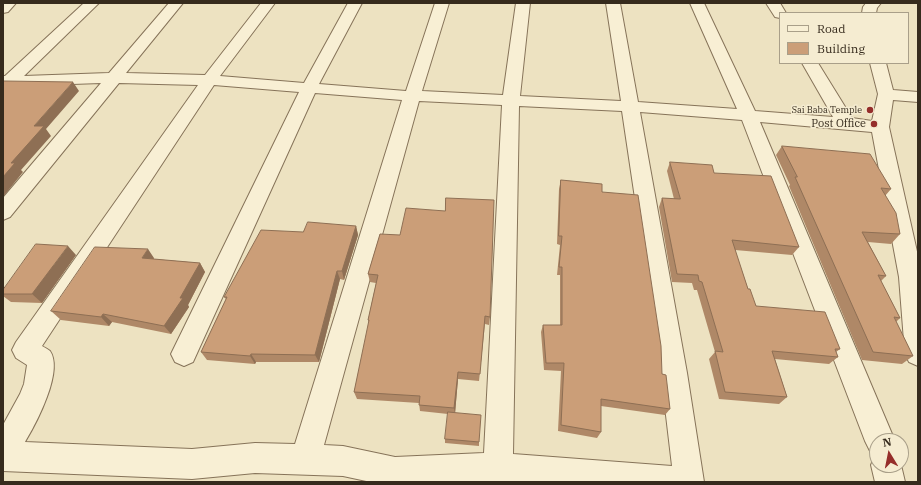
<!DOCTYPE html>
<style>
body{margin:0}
#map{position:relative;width:921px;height:485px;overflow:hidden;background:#ede2c1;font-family:"IBM Plex Serif",serif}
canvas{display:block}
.frame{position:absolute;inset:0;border:4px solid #362b1d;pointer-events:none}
.legend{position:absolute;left:779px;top:12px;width:130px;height:52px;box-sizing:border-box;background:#f5ecd1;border:1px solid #a99f89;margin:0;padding:5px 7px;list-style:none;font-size:12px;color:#362b1d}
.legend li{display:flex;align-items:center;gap:8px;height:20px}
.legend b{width:20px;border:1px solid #a99f89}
.north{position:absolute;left:869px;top:433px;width:40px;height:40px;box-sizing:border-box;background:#f5ecd1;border:1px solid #a99f89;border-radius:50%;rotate:350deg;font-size:11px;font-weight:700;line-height:16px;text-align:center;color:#362b1d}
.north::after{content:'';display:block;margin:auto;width:14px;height:18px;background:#952e2a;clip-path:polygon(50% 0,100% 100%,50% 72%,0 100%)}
</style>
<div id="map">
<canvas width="921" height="485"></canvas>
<div class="frame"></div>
<ul class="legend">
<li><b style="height:5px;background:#f8efd4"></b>Road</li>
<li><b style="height:11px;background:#cb9e78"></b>Building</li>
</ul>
<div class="north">N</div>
</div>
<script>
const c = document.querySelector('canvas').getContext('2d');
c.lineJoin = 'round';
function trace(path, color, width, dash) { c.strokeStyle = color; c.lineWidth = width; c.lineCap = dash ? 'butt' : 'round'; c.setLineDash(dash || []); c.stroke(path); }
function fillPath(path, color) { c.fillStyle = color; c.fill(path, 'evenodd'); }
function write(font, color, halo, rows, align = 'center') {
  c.font = font + ' "IBM Plex Serif",serif'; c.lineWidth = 3; c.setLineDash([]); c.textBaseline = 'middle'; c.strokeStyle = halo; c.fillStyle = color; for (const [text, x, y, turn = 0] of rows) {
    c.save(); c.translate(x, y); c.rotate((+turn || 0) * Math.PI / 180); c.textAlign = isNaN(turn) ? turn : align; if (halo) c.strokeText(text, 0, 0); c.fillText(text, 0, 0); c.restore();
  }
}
const minor = new Path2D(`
 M3 3H16L8 12 3 13Z
 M84 3H99L24 76 109 73 169 3H183L126 73 205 75 261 3H275L220 76 304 83 348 3H362L319 84 406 91 435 3H449L422 91 503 95 516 3H530L520 96 621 101 606 3H620L638 102 737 109 690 3H704L755 111 833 117 802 63H818L852 118 872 121 878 94 870 63H886L893 90 918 92V102L893 100 889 127 918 256V366L909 362 905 354 899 277 872 132 760 122 895 441H877V465H901L905 482H875L871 465 876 454 870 451 865 441 742 120 640 112 687 373 704 482H371L343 476 255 473 192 479 3 471V425L20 394 24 384 27 365 16 358 12 350 16 342 198 85 119 83 10 217 3 220V198L101 83 14 86 10 89 4 91 3 76H5ZM214 85 299 92 171 354 175 362 184 366 193 362 315 93 402 100 295 444 255 443 192 449 25 442C36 424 64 371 50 351 48 349 45 348 42 346ZM419 101 502 105 484 453 395 457 343 446 324 445ZM519 106 622 111 661 373 672 466 513 454Z
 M766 3H780L786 13H780V18L775 17Z
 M866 3H881L877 8 876 13H862L863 7Z`);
const wall = new Path2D(`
 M782 146 891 189 885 196 900 234 891 244 868 242 886 276 881 281 900 318 896 322 913 356 902 364 862 360 789 186 790 185 776 155Z
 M670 162 714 173 799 247 792 255 735 250 748 289 756 306 840 349 836 352 838 357 829 364 775 359 787 397 779 404 719 399 709 359 715 352 697 290H694L692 283 672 282 659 207 662 198 674 199 667 171Z
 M561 180 602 192 662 374 670 409 665 415 601 406V432L597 438 558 431 561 371 544 370 541 332 543 325H560V275H557L560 245 557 244 559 189Z
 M356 226 358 235 344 280 340 279 319 362H256L255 364 207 360 201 352 226 299 224 297 303 232Z
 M380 234 490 317 489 325 485 324 479 381 458 379 455 413 479 442V446L445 443V439L448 414 420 411 419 403 357 399 354 392 369 324 368 320 376 283 370 282 368 274Z
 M76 255 42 303 11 302 3 296V290Z
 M154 258V259L200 263 205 272 188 305 189 307 171 334 112 322 109 326 61 320 51 311Z`);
const shadedWall = new Path2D(`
 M73 82 79 91 46 129 51 136 21 170 23 172 3 197V177L11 163 34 126Z
 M356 226 358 235 344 280 342 271Z
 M68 246 76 255 42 303 32 294Z
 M148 249 154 258 149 267 142 258Z
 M200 263 205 272 188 305 189 307 171 334 164 326Z
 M337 271 340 279 319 362 315 355Z
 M103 314 112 322 109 326 101 317Z
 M251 354 256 362 255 364 250 356Z
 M458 372V379L455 414 454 408Z`);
const building = new Path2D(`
 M3 81H4L73 82 34 126H44L11 163H15L3 177Z
 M782 146 870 154 891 189 881 188 896 213 900 234 862 232 886 276 878 275 900 318 894 317 913 356 873 352 795 177H797Z
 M670 162 712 165 714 173 771 176 799 247 732 240 748 289H750L756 306 825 312 840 349H835L838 357 772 351 787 397 725 392 715 351 723 352 702 282 699 281 698 275 677 274 662 198 680 199Z
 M561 180 602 184V192L638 195 661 346 662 374 666 375 670 409 601 399V432L561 425 564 363H546L543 325H562V267H559L562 236H559Z
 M446 198 494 200 490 317 485 316 480 374 458 372 454 408 419 405 420 396 354 392 369 320H368L378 275 368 274 380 234 400 235 406 208 445 211Z
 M308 222 356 226 342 271H337L315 355 251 354 250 356 201 352 227 297H224L261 230 303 232Z
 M36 244 68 246 32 294H3V290Z
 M95 247 148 249 142 258 200 263 180 298H183L164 326 103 314 101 317 51 311Z
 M448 412 481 415 479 442 445 439Z`);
const markers = [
 [870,110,4,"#952e2a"],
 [874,124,4,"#952e2a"]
];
const farPoinames = [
 ["Sai Baba Temple",862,110]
];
const poiNames = [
 ["Post Office",866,124]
];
trace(minor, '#867359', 2);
fillPath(minor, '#f8efd4');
fillPath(wall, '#af8867');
fillPath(shadedWall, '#8e6f54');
fillPath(building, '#cb9e78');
trace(building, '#8e6f54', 1);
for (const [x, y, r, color] of markers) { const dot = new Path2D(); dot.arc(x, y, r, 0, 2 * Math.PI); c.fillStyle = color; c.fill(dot); trace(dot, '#f5ecd1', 1.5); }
write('9px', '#362b1d', '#f5ecd1', farPoinames, 'right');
write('11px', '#362b1d', '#f5ecd1', poiNames, 'right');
</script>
